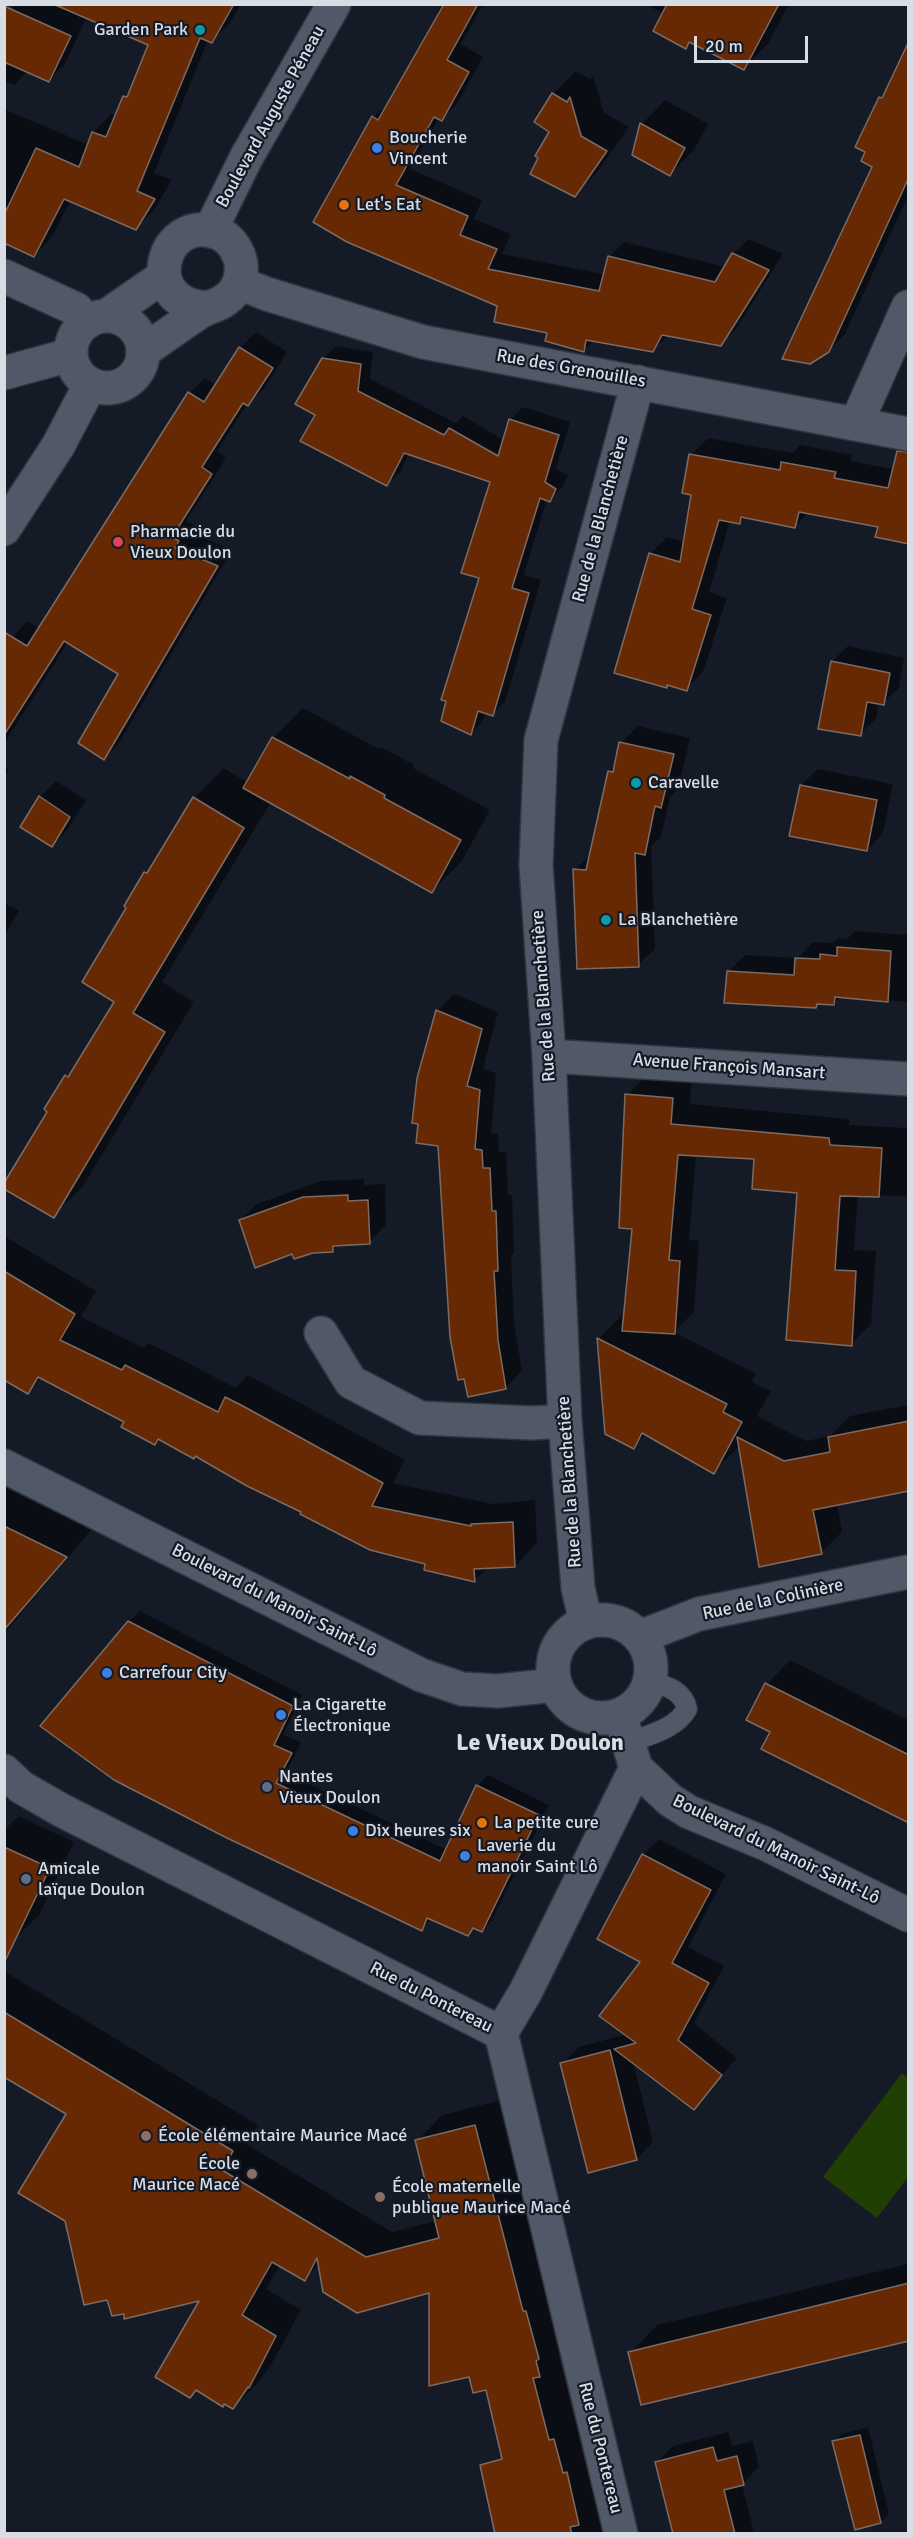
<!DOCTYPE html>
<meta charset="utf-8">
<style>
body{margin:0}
#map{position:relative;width:913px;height:2538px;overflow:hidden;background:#141b27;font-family:Signika,sans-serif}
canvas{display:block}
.frame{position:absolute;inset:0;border:6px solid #d8dde5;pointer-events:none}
.scale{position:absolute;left:694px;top:36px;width:114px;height:27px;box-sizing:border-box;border:3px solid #d8dde5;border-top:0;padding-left:8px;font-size:18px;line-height:21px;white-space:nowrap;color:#d8dde5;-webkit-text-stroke:4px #141b27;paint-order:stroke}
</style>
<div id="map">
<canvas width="913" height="2538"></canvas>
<div class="frame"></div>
<div class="scale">20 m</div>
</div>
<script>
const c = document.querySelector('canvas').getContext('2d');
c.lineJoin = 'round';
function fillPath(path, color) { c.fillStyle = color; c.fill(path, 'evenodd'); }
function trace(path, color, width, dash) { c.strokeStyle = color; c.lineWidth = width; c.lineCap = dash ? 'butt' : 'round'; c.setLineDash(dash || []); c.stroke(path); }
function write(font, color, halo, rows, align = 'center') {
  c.font = font + ' Signika,sans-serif'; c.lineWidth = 4.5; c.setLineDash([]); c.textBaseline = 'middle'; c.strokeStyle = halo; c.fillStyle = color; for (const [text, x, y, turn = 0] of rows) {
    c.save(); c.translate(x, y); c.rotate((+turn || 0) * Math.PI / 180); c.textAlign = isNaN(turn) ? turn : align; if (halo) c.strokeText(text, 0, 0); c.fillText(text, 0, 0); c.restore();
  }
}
const green = new Path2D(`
 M902 2073 908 2078V2177L877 2218 823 2177Z`);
const shadow = new Path2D(`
 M15 4H54L86 19 65 64 48 81 28 71 14 85 4 81V21Z
 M138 4H241L230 23 212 41 208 40 154 173 172 180 154 210 136 228 71 200 52 237 34 256 4 242V109L89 145 93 133 111 114 116 116 124 97 131 90 150 44Z
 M442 4H483L461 44 483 57 457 104 441 119 439 118 410 169 482 200 474 219 511 234 502 254 604 274 609 257 624 242 726 267 733 254 749 239 783 254 736 329 721 344 668 335 653 350 594 340 584 350 499 305 348 240 373 117 390 103 438 19 435 17Z
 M650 4H789L768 44 744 68 691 41 685 47 664 14 649 6Z
 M908 44V196L845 334 828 351 874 166 867 151 880 98 887 90Z
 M576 71 590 79 593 76 604 113 629 127 597 172 574 196 551 131 553 94ZM572 101 585 143 582 144 572 108Z
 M665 100 708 124 694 150 670 174 634 154 642 124Z
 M256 332 287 352 264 389 247 404 217 451 226 458 186 521 193 525 189 532 232 550 119 743 104 759 120 674 68 642 4 744V647L27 621 40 629 189 393 205 378 217 385 240 348Z
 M336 346 373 352 370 379 456 423 463 416 504 440 510 420 523 407 570 422 556 469 568 476 562 487 550 500 547 499 524 575 541 580 505 702 492 714 486 712 483 721 471 734 481 577 492 481 409 453 400 472 387 485 317 415 323 359Z
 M708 438 793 453 800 445 852 455 851 461 908 472 880 526 809 512 795 526 746 516 739 523 730 521 709 592 727 598 703 672 686 689 668 684 666 686 650 554 667 537 685 542 693 493 691 455Z
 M848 646 904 658 899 688 883 703 879 702 876 719 860 734 832 661Z
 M303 708 379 749 381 747 414 765 413 768 490 810 462 861 432 891 271 802 162 982 194 1002 83 1186 53 1216 49 1112 46 1109 67 1076 77 1065 116 1001 128 908 145 873 154 864 194 798 224 768 248 783 273 738Z
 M638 726 690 738 678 789 670 797 661 837 651 846 655 949 638 965 575 870 592 853 609 771 616 765 621 743Z
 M4 767 9 770 4 778Z
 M818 769 893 784 883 833 867 850 801 785Z
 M56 781 86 800 68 829 52 846 40 797Z
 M4 903 19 911 4 936Z
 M855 931 908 935V1002L841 996 833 1004 819 1003 816 1006 728 972 745 955 798 958 813 942 833 943 838 938 847 939Z
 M454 994 498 1012 483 1069 496 1073 491 1133 498 1134 499 1152H506L508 1195H512L514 1253 511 1256 514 1323 522 1371 505 1388 437 1011Z
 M647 1075 692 1078 690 1104 849 1119V1125L908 1128V1196L858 1195 854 1250 876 1251 871 1324 851 1344 798 1192 756 1158 696 1155 689 1240 699 1241 694 1312 674 1332 756 1374 752 1382 771 1391 757 1416 806 1441 830 1436 850 1416 908 1405V1489L837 1504 842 1532 821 1553 740 1446 713 1472 646 1434 633 1447 607 1433 599 1338 626 1311 633 1228 627 1095Z
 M364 1179V1185L385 1184 386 1225 369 1242 339 1244 333 1250 292 1252 240 1220 257 1204 321 1181Z
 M4 1236 96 1291 81 1317 144 1348 149 1343 236 1388 248 1375 405 1460 393 1483 493 1504 535 1500 537 1543 515 1566 488 1567 475 1580 303 1512 196 1455 159 1438 155 1443 126 1421 42 1377 28 1392 4 1378Z
 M4 1487 91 1530 4 1634Z
 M140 1611 302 1695 283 1735 301 1742 286 1773 447 1850 477 1786 488 1775 549 1805 492 1920 482 1930 475 1927 468 1935 432 1918 421 1929 225 1836 129 1622Z
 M790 1660 908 1720V1822L772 1731 748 1719 767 1684Z
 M19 1816 74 1842 39 1915 4 1950V1830Z
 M659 1839 726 1874 688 1947 724 1966 694 2023 737 2058 694 2108 633 2061 653 2142 637 2159 562 2064 579 2047 627 2034 642 1961 643 1855Z
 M4 1971 258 2125 246 2144 392 2232 436 2221 417 2141 442 2115 501 2100 565 2350 559 2356 574 2416 580 2414 611 2534H524L487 2388 470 2375 430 2291 319 2264 304 2279 280 2265 266 2289 301 2310 274 2360 259 2382 233 2407 225 2403 223 2405 197 2389 190 2396 202 2299 68 2114 4 2076Z
 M908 2264V2339L630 2353 657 2325Z
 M868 2427 889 2514 881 2522 834 2442 842 2434Z
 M728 2432 732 2446 753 2441 759 2467 742 2484 754 2534H675L657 2462 673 2446Z`);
const building = new Path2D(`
 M53 4H234L212 43 200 38 137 191 155 199 136 230 64 199 34 257 4 243V215L36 148 79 167 92 132 106 137 123 96 127 97 148 45Z
 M444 4H478L447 60 469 72 442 121 434 117 396 185 468 216 460 235 497 249 488 269 599 291 608 256 715 282 732 253 769 270 721 346 662 335 653 352 586 340 584 352 545 341 547 333 494 322 497 306 347 242 313 222 372 116 378 120Z
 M667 4H779L744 70 689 42 686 49 653 31Z
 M4 6 71 36 49 82 4 62Z
 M909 41V177L829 352 810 364 782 359 872 167 861 161 865 152 855 147 879 97 882 98Z
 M552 93 567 102 570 97 581 136 607 151 575 197 530 174 538 158 535 156 549 132 534 122Z
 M640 123 685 148 670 176 632 155Z
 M239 347 273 368 248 406 243 403 202 467 212 474 172 537 179 541 175 548 218 566 104 760 78 743 118 674 64 641 4 735V632L27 646 188 392 204 402Z
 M322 358 361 364 358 391 444 435 449 428 498 456 509 419 559 435 545 482 556 489 550 502 540 498 512 588 529 593 493 716 478 711 471 735 441 721 446 701 441 700 479 578 461 573 490 482 404 453 387 486 300 441 315 415 295 404Z
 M897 451 909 452V544L875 537 878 527 799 512 795 528 741 517 740 524 719 520 692 609 711 615 687 691 667 685V688L614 673 649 553 680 562 691 495 682 493 689 454 780 470 781 462 836 472 834 478 888 488Z
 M831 661 890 673 884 705 867 702 861 736 818 729Z
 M272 737 350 779V776L385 795 384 798 461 840 432 893 243 788Z
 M619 742 674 754 661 808 655 806 645 855 635 853 639 967 577 969 573 869 586 870 608 771 613 772Z
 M800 785 877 800 867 851 789 836Z
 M39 796 70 817 52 847 20 827Z
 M193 797 244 828 133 1013 165 1032 54 1218 4 1189V1183L47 1112 44 1109 65 1075 68 1077 114 1002 82 982 126 908 124 906 144 872 147 873Z
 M837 947 891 951 888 1002 835 997 834 1005 817 1004 816 1008 724 1003 727 971 794 975 795 958 820 959V954L837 956Z
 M436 1010 482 1029 467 1086 480 1090 475 1149 482 1150 483 1168H490L492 1211H496L498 1271H494L498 1340 506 1389 468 1397 464 1379 458 1380 450 1337 438 1146 416 1143 418 1124 412 1123 417 1078Z
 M625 1094 673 1098 671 1124 829 1138 830 1145 882 1148 879 1197 840 1196 835 1270 856 1271 852 1346 786 1340 797 1193 752 1189 754 1159 678 1155 669 1260 680 1261 675 1334 622 1331 632 1229 619 1228Z
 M348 1195V1201L368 1200 370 1244 333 1246V1252L313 1253 294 1259 292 1254 255 1268 239 1220 303 1197Z
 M4 1271 75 1314 60 1340 122 1370 125 1365 218 1412 225 1397 241 1405 383 1483 372 1506 471 1526V1524L513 1522 515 1567 474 1569 475 1582 424 1570 425 1564 370 1550 300 1514 301 1512 247 1486 195 1456 194 1459 158 1439 155 1445 121 1427 124 1422 38 1377 28 1394 4 1380Z
 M597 1338 727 1404 723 1412 742 1422 714 1474 642 1433 634 1449 605 1434Z
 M909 1421V1491L813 1510 822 1554 759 1567 737 1437 784 1461 830 1452 828 1437Z
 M4 1526 67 1557 4 1630Z
 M128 1621 293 1706 274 1745 292 1753 276 1783 440 1861 476 1785 539 1815 482 1932 473 1928 468 1936 427 1918 422 1931 225 1837 114 1780 40 1726Z
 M765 1683 909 1755V1823L761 1749 770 1732 746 1720Z
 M4 1847 50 1868 4 1963Z
 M642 1854 711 1890 672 1963 709 1983 678 2040 722 2075 694 2110 614 2049 636 2043 599 2016 640 1962 597 1939Z
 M4 2012 233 2151 222 2170 366 2257 439 2238 415 2140 475 2125 523 2311H526L539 2359 536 2361 540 2377 533 2378 549 2440 554 2439 563 2473 567 2472 579 2525 570 2527 572 2534H495L480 2465 502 2459 486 2390 473 2393 469 2377 429 2386V2293L357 2313 323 2292 317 2258 305 2281 272 2262 242 2315 276 2336 249 2388 248 2387 233 2409 224 2404 223 2407 196 2390 190 2398 155 2377 199 2301 124 2319V2314L112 2316 107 2300 84 2305 65 2221 18 2193 66 2114 4 2077Z
 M610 2050 637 2160 588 2173 560 2063Z
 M909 2283V2341L641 2405 628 2352Z
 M860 2435 881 2523 855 2530 832 2441Z
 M713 2447 717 2461 737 2456 744 2485 724 2490 735 2534H673L655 2462Z`);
const lane = new Path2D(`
 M628 1743C648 1735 676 1729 687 1709 683 1690 666 1686 650 1681`);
const street = new Path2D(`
 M4 276 76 309 87 322
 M239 283 267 294 423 342 908 434
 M4 373 70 355
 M856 424 908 307
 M549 1056 908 1079
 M321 1333 351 1382 420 1418 532 1423 565 1421
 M4 1466 421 1675 462 1689 498 1691 555 1685
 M553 1669a49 49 0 1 1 98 0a49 49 0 1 1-98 0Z
 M586 1622 578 1588 565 1421 549 1056 536 865 541 740 638 382
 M640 1637 699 1614 908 1572
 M620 1715 636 1768 670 1800 689 1812 766 1844 908 1915
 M4 1771 21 1787 61 1810 501 2033
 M501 2033 621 2534
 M501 2033 526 1991 636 1768`);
const secondary = new Path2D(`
 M210 231 246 158 334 4
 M71 352a36 36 0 1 1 72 0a36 36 0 1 1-72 0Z
 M106 316 164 276
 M144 351C162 338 181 325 200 312 208 307 217 306 225 300 239 291 245 272 239 256 235 246 228 237 218 233 162 212 137 303 206 308
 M4 529 58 446 90 385`);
const markers = [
 [200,30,6,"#0f9aa8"],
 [377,148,6,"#3f7fe0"],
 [344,205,6,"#e8710a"],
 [118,542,6,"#e0444e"],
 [636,783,6,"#0f9aa8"],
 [606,920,6,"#0f9aa8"],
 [107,1673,6,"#3f7fe0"],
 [281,1715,6,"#3f7fe0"],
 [267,1787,6,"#5c6f8a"],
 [482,1823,6,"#e8710a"],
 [353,1831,6,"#3f7fe0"],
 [465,1856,6,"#3f7fe0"],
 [26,1879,6,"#5c6f8a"],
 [146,2136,6,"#8d6e63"],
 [252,2174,6,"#8d6e63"],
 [380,2197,6,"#8d6e63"]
];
const poiNames = [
 ["Garden Park",188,30,"right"],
 ["Boucherie",389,138],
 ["Vincent",389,159],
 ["Let's Eat",356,205],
 ["Pharmacie du",130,532],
 ["Vieux Doulon",130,553],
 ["Caravelle",648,783],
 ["La Blanchetière",618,920],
 ["Carrefour City",119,1673],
 ["La Cigarette",293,1705],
 ["Électronique",293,1726],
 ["Nantes",279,1777],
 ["Vieux Doulon",279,1798],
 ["La petite cure",494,1823],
 ["Dix heures six",365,1831],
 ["Laverie du",477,1846],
 ["manoir Saint Lô",477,1867],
 ["Amicale",38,1869],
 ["laïque Doulon",38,1890],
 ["École élémentaire Maurice Macé",158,2136],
 ["École",240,2164,"right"],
 ["Maurice Macé",240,2185,"right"],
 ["École maternelle",392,2187],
 ["publique Maurice Macé",392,2208]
];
const streetNames = [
 ["Boulevard Auguste Péneau",271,117,-61],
 ["Rue des Grenouilles",571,369,10],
 ["Rue de la Blanchetière",601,519,-75],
 ["Rue de la Blanchetière",544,996,-94],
 ["Avenue François Mansart",729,1067,4],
 ["Rue de la Blanchetière",570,1482,-94],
 ["Rue de la Colinière",773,1600,-12],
 ["Boulevard du Manoir Saint-Lô",274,1601,27],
 ["Boulevard du Manoir Saint-Lô",776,1850,26],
 ["Rue du Pontereau",431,1998,27],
 ["Rue du Pontereau",600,2448,76]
];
const districtNames = [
 ["Le Vieux Doulon",540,1744]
];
fillPath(green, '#213e03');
fillPath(shadow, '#0007');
fillPath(building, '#672903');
trace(building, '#7c6b63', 1.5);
trace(lane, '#32353e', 22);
trace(street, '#32353e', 36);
trace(secondary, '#32353e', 36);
trace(lane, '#515867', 20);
trace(street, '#515867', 33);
trace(secondary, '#515867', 33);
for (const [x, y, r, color] of markers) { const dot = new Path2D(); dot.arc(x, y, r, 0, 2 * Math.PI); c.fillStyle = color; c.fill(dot); trace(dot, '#141b27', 2); }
write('18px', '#d8dde5', '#141b27', poiNames, 'left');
write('18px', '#d8dde5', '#141b27', streetNames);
write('bold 24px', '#d8dde5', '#141b27', districtNames);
</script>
